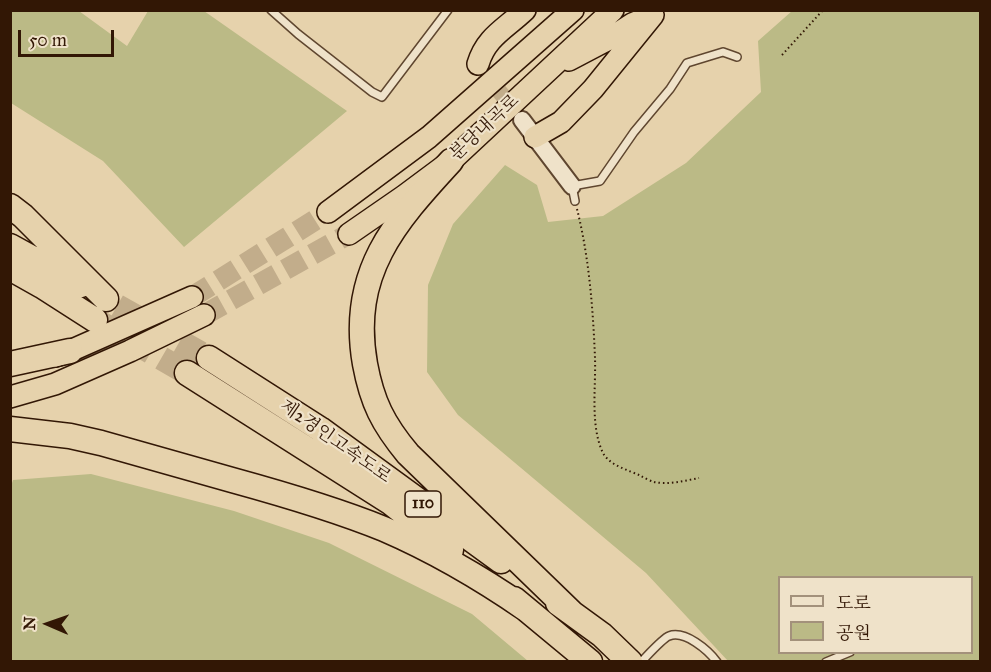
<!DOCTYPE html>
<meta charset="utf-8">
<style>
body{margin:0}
#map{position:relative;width:991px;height:672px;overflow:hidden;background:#e6d2ac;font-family:"IM FELL Great Primer","Noto Serif KR",serif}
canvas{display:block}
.frame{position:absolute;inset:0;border:12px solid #321705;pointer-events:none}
.legend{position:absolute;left:778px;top:576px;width:195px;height:78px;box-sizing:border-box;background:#efe2c9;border:2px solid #a3917b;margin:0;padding:8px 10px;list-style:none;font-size:18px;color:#321705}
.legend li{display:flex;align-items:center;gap:12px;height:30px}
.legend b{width:30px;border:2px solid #a3917b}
.north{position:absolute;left:18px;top:594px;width:60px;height:60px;-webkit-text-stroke:4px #efe2c9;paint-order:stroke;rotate:272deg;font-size:16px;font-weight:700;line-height:24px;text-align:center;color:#321705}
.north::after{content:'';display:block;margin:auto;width:21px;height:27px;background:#321705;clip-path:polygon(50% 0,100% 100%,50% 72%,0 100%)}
.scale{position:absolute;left:18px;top:30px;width:96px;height:27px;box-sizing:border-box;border:3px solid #321705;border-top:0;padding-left:8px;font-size:18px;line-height:21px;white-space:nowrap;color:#321705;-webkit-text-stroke:4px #efe2c9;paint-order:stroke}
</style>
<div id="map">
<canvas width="991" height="672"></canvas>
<div class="frame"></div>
<ul class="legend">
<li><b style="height:8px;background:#efe2c9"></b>도로</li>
<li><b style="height:16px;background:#bbba86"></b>공원</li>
</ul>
<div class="north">N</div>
<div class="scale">50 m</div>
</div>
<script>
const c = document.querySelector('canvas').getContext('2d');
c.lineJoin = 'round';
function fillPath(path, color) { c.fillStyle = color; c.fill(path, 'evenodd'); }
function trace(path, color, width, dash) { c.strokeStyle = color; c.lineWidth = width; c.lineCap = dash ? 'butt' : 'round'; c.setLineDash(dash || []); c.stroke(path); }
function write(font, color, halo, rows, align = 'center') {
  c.font = font + ' "IM FELL Great Primer","Noto Serif KR",serif'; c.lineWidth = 4.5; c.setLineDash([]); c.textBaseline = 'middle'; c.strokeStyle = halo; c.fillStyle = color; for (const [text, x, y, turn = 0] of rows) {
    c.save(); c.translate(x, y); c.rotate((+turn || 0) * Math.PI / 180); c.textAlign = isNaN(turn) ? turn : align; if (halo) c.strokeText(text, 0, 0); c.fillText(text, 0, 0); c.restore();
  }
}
const green = new Path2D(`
 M10 11H79L127 46 148 11H204L347 111 184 247 103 161 11 103Z
 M792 11H980V661H728L646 573 458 415 427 372 428 285 453 224 505 165 537 185 548 222 603 216 686 163 761 92 758 41ZM780 578H972V652H780Z
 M91 474 234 511 329 543 472 614 528 661H11V486L13 480Z`);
const tertiaryTunnel = new Path2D(`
 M484 72 518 115`);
const trunkTunnel = new Path2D(`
 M192 297 328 212
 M204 315 349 234`);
const motorwayTunnel = new Path2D(`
 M117 306 209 358
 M99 322 187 373`);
const path = new Path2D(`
 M782 55 823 10
 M577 209C589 257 593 308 595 358 596 388 590 426 603 453 610 466 629 470 641 476 645 478 650 481 654 482 668 485 684 481 699 478`);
const service = new Path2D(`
 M271 10 298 34 372 92 382 97 448 10
 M575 201 572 186 600 181 634 132 670 89 687 63 723 52 737 57
 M641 662C647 656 663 638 669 636 685 630 708 650 717 662
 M826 662 850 652`);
const tertiary = new Path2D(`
 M522 120 572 186`);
const trunk = new Path2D(`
 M569 60 609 39 632 24 644 19
 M478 64C486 37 505 29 525 10
 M535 137 561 122 593 89 653 15
 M328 212 429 137 573 10
 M349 234 404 196 451 161 613 10
 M55 356 70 351 192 297
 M10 397 55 384 130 351 204 315`);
const motorway = new Path2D(`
 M451 161C394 223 349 273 365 364 372 402 383 424 408 454L571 612
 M10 206 23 216 106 299
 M10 246 81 285
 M10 268 42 286 95 320
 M209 358 320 429 501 561
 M10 364 70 351
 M187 373 390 502 451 550
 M10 429 70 436 101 443C145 455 188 468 232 480 283 494 335 509 384 529 435 551 481 578 526 609
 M514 599 590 662
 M558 603 602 635 630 662`);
const shields = [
 [423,504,36]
];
const shieldNames = [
 ["110",423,504]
];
const streetNames = [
 ["분당내곡로",485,128,-43],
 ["제2경인고속도로",335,442,35]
];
fillPath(green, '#bbba86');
trace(tertiaryTunnel, '#c2ad8b', 16, [16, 8]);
trace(trunkTunnel, '#c2ad8b', 21, [21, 10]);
trace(motorwayTunnel, '#c2ad8b', 24, [24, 12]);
trace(service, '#5f462f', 10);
trace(tertiary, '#5f462f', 20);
trace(trunk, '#321705', 24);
trace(motorway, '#321705', 27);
trace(path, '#321705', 2, [1.5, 3]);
trace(service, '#efe2c9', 7);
trace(tertiary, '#efe2c9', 16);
trace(trunk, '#e6d2ac', 21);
trace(motorway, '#e6d2ac', 24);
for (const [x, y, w] of shields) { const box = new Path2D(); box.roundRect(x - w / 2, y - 13, w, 26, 4.5); c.fillStyle = '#efe2c9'; c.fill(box); trace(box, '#321705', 1.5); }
write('bold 16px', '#321705', null, shieldNames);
write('18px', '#321705', '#efe2c9', streetNames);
</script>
